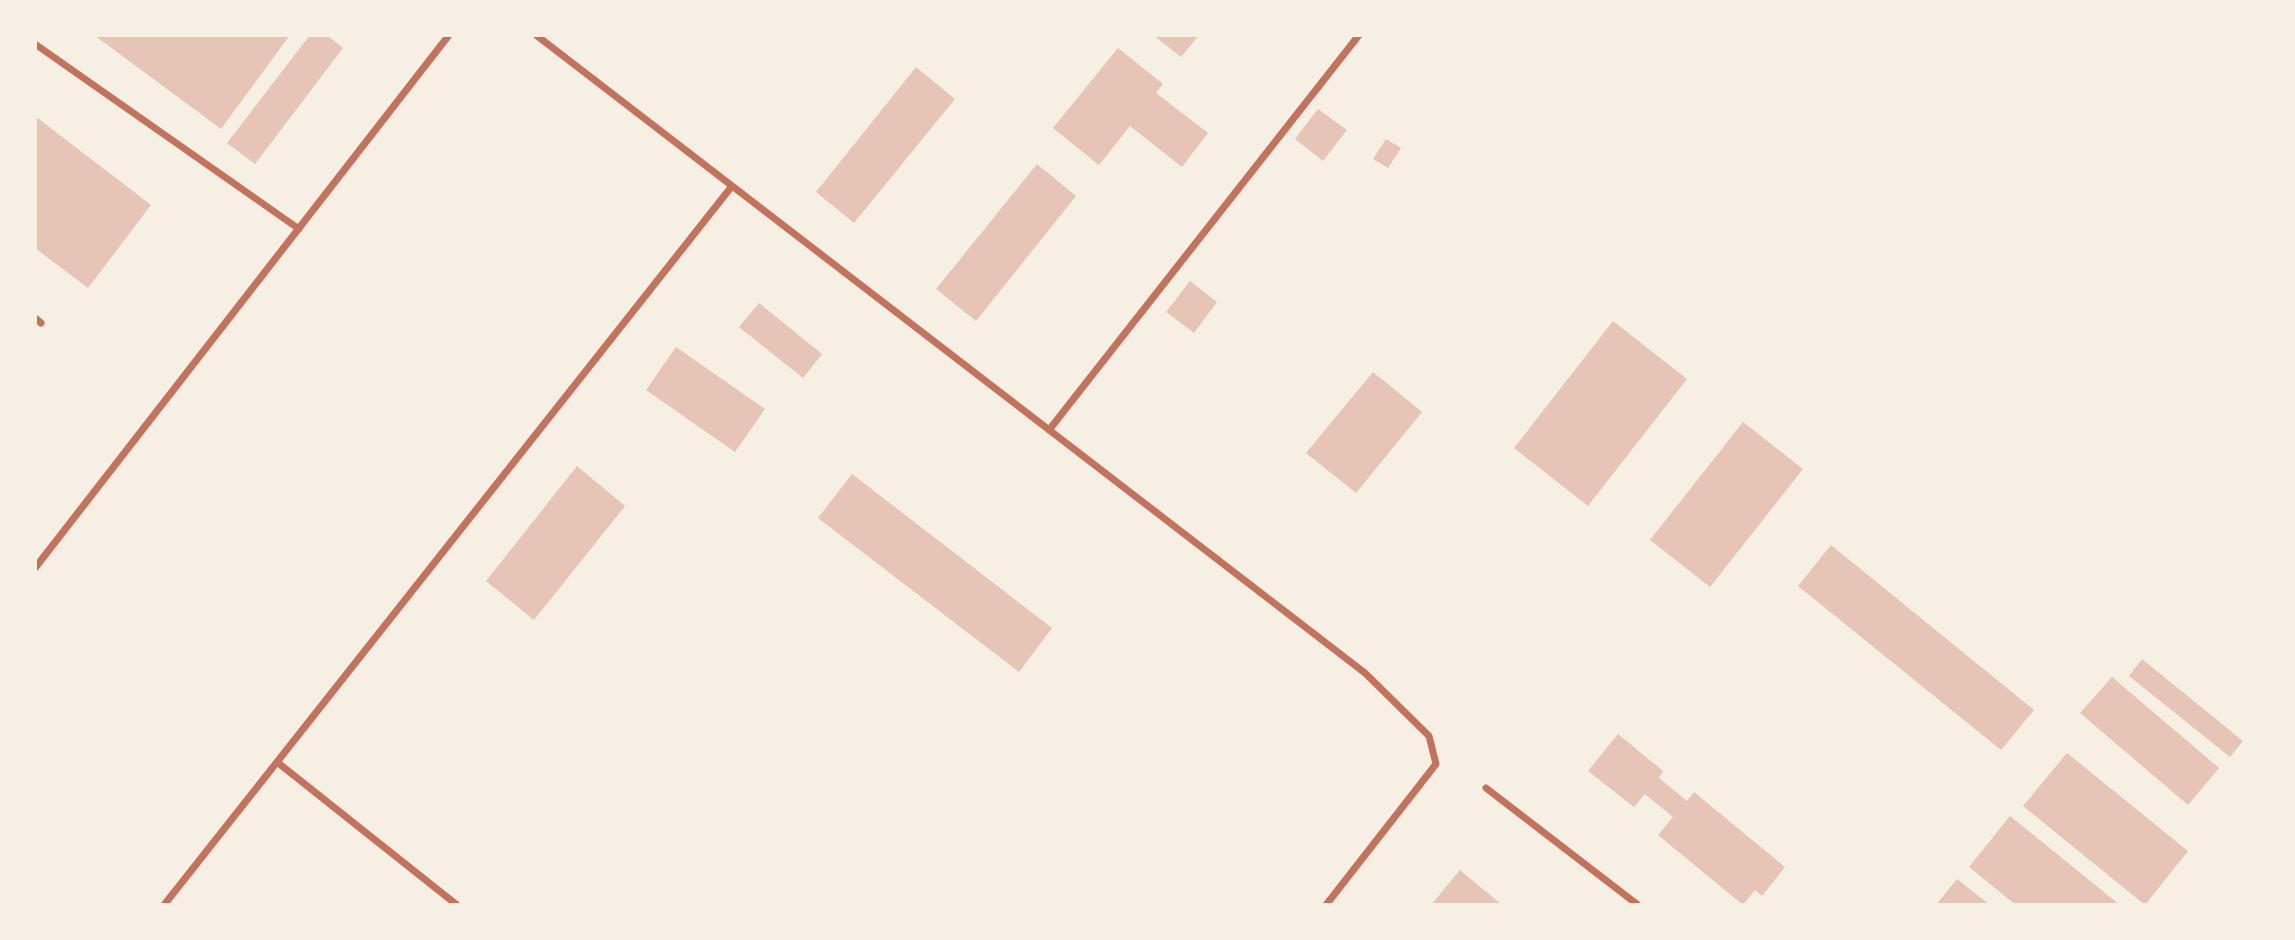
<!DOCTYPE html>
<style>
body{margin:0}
#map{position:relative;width:2295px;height:940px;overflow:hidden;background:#f6efe4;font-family:Mulish,sans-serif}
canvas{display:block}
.frame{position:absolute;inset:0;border:37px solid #f6efe4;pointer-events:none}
</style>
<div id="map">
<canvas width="2295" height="940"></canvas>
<div class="frame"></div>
</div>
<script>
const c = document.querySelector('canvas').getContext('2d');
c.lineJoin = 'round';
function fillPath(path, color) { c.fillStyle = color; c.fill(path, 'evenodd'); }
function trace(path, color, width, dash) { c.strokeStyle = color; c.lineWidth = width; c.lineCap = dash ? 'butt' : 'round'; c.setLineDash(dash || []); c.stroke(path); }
const building = new Path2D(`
 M94 35H290L221 129Z
 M310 35H327L343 48 255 164 227 143Z
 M1153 35H1199L1181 57Z
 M1118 48 1163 84 1156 93 1208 133 1182 167 1130 126 1099 165 1053 128Z
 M916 67 955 99 854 223 816 192Z
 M1318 109 1347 130 1323 161 1295 139Z
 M35 116 151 205 88 288 35 248Z
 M1386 139 1401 148 1388 168 1373 159Z
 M1037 164 1076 196 976 321 936 289Z
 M1190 281 1217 302 1194 333 1166 312Z
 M759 303 822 354 803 378 739 327Z
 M1613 321 1687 379 1588 506 1514 448Z
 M676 347 765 409 735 452 646 390Z
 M1373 372 1422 412 1356 493 1306 453Z
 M1743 422 1803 469 1710 587 1650 540Z
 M577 466 625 506 534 620 486 581Z
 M852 474 1052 628 1019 672 818 518Z
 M1831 545 2034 710 2001 750 1798 586Z
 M2142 659 2243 741 2230 757 2129 676Z
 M2112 677 2219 768 2188 805 2080 713Z
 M1618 734 1663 771 1659 778 1687 801 1694 792 1785 867 1762 896 1755 890 1743 905 1658 835 1673 817 1645 794 1634 807 1588 771Z
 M2067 753 2188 851 2145 905 2023 806Z
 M2010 816 2120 905H2016L1969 867Z
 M1460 870 1502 905H1431Z
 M1957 879 1990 905H1936Z`);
const minor = new Path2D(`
 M536 35 1365 673 1429 736 1436 764 1326 905
 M35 44 299 229
 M35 318 41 323
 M1049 430 1359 35
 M35 568 449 35
 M277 762 457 905
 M1486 788 1638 905
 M164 905 732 186`);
fillPath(building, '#e6c5b7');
trace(minor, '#c5725c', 7);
</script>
